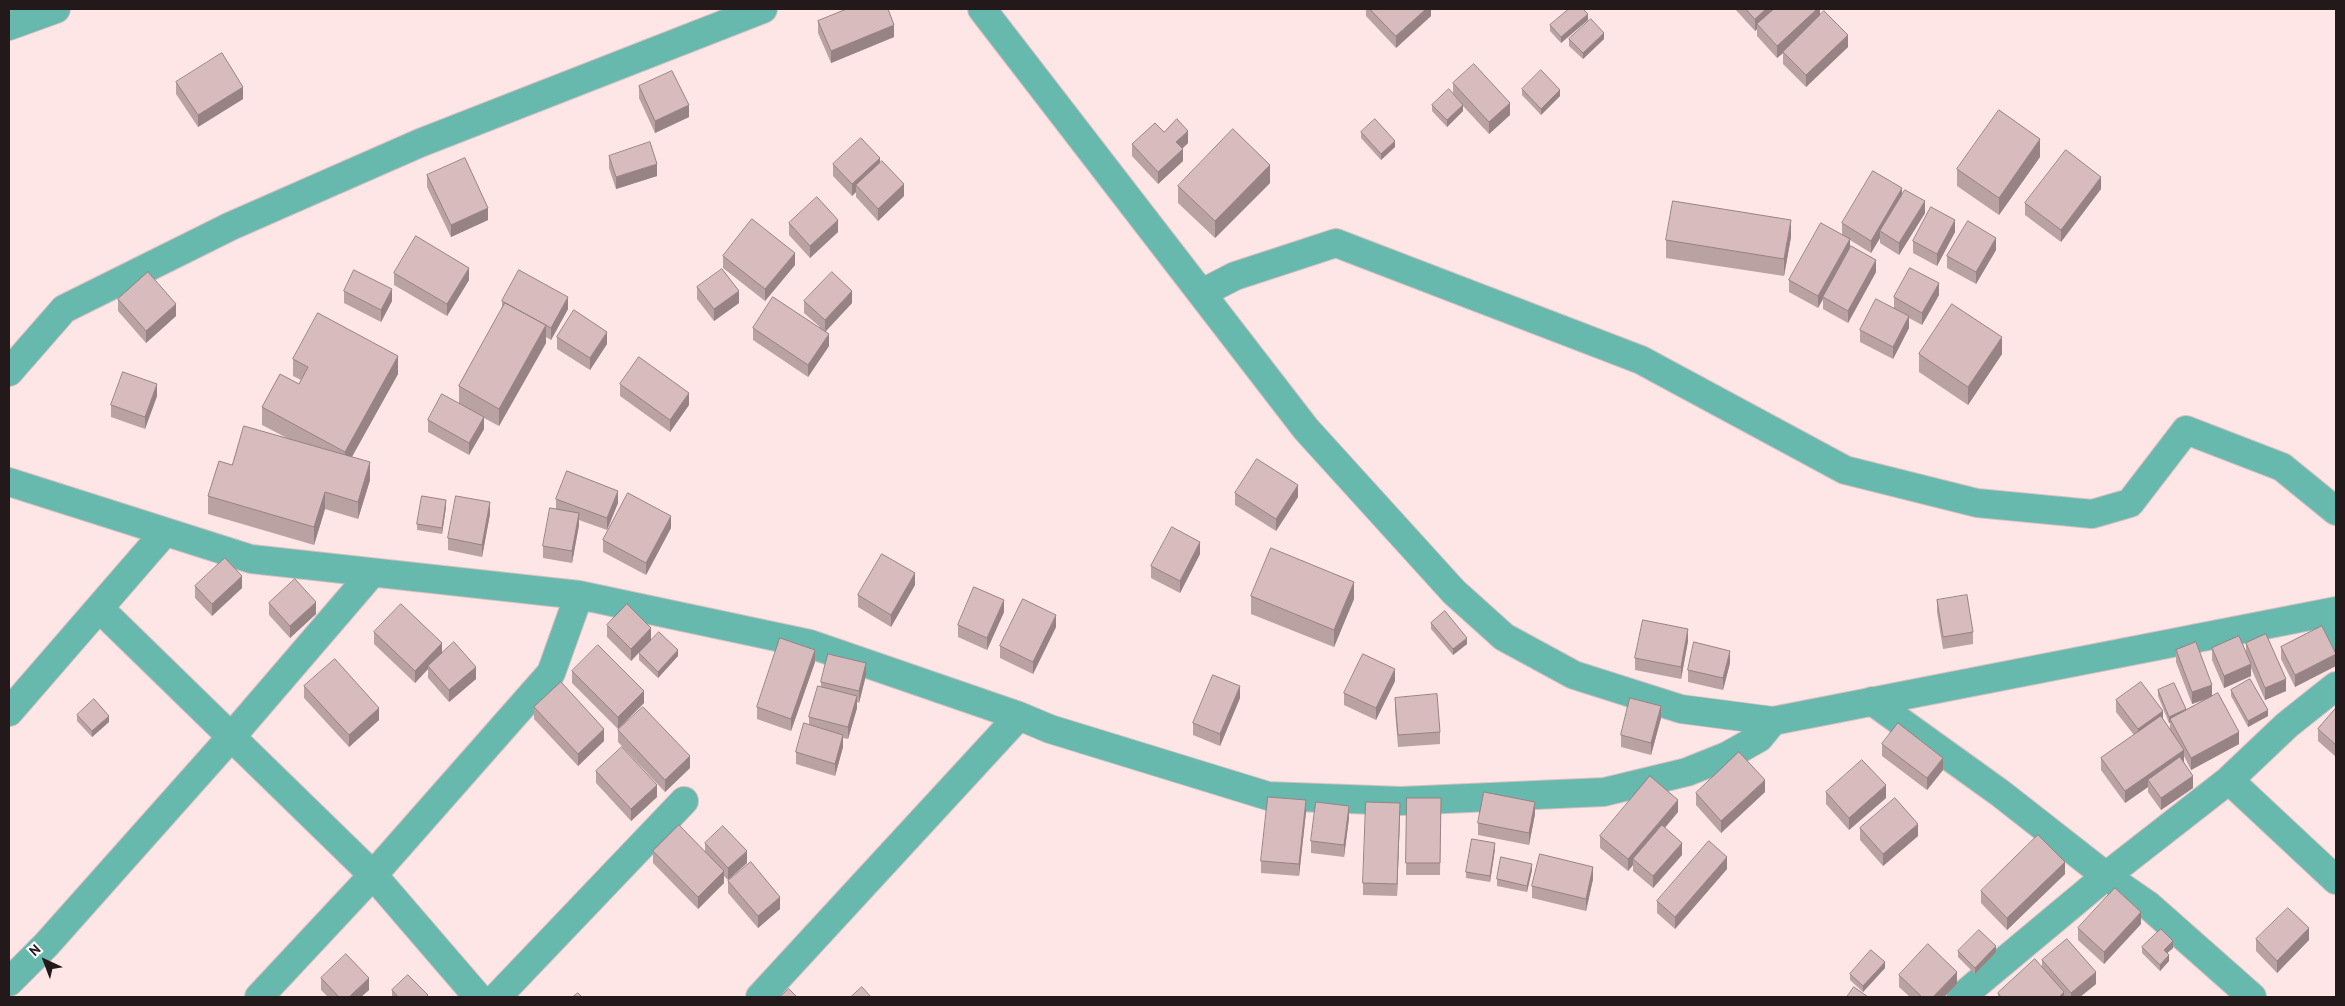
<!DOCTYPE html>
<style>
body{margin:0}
#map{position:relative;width:2345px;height:1006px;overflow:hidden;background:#fee5e6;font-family:"PT Sans",sans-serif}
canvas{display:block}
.frame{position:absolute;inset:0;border:10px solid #24191a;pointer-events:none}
.north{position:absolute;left:20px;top:936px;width:50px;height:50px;-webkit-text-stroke:4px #fff;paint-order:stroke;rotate:317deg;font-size:14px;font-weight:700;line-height:20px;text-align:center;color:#24191a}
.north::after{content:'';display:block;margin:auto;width:18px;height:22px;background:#24191a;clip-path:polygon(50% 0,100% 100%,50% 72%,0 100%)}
</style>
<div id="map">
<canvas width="2345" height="1006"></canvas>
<div class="frame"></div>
<div class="north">N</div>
</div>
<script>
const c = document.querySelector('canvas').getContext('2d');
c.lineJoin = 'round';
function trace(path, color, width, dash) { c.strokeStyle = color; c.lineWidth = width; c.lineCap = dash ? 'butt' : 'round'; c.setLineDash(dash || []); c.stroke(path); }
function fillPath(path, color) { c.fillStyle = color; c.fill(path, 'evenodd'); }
const minor = new Path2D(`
 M982 9 1306 429 1454 592 1504 637 1574 675 1681 709 1773 721 2336 611
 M9 26 56 9
 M1202 293 1235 276 1336 243 1641 360 1845 470 1977 503 2092 514 2130 503 2186 430 2282 467 2336 511
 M9 372 64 309 231 226 420 143 763 9
 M9 482 251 559 579 595 810 644 1019 716 1050 729 1268 796 1401 801 1604 792 1687 772 1727 756 1759 738 1773 721
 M100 609 373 875 478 997
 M2325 613 2336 640
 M1872 701 2000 793 2106 876 2148 905 2252 997
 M9 712 165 532
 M2229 780 2336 880
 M9 982 46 945 232 736 372 573
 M259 997 373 875 551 673 579 595
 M497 997 684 801
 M760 997 1019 716
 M1961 997 2106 876 2229 780 2287 725 2336 686`);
const wall = new Path2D(`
 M1366 9H1431V16L1396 48 1366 16Z
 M1735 9H1820V14L1848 47 1806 87 1783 64V53L1777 58 1757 36V29L1755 31Z
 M1588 20 1561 43 1550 31V25Z
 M818 21 894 37 831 63 818 33Z
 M1569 39H1604L1583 59 1569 46Z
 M176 82 243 99 198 127 176 94Z
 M1453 83 1510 115 1489 134 1463 106V111L1447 127 1432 111V105L1453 93Z
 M639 86 689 117 655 133 639 98Z
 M1522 89 1560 96 1541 115 1522 95Z
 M1164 132 1188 143 1182 149 1183 161 1158 184 1132 156V144Z
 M1361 132 1395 147 1381 160 1361 138Z
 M609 156 657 176 616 189 609 168Z
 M2040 157 1999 215 1957 186V169Z
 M880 163 904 196 878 221 856 197V192L852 196 833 176V164Z
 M427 175 488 220 451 237 427 187Z
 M1270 183 1215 238 1178 203V186Z
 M2101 189 2061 242 2025 215V203Z
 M1902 195 1925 213 1899 255 1880 243V238L1871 253 1850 240V248L1876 272 1848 323 1823 309V299L1818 308 1789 292V280L1842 235V223Z
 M789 223 838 232 810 258 789 235Z
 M1955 232 1937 266 1913 253V241Z
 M1791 237 1784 276 1666 258V240Z
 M1996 250 1976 284 1947 268V256Z
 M723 256 795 265 765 301 723 268Z
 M394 273 469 280 447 316 394 285Z
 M697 287 739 303 714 321 697 299Z
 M344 291 392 301 381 322 344 303Z
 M1939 295 1922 325 1909 318V328L1893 359 1860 342V330L1894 308V297Z
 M118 299 176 316 146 343 118 311Z
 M502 301 568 309 551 340 546 337V343L499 426 484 418V429L469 455 428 432V420L459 403V386L502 309Z
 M804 301 852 303 826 331 829 346 808 377 753 340V328L820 327 804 313Z
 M557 337 607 344 590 370 557 349Z
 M1919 354H2002L1968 405 1919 372Z
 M293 359 398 374 352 457 370 480 358 519 325 509 314 545 208 514V496L232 465 287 438 262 425V407L299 384 301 380 293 376Z
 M620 384 689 405 670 432 620 396Z
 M157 396 145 429 111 417V405Z
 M1235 493 1298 497 1276 531 1235 505Z
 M556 499 618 503 607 530 579 520V525L572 563 543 558V546L556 509Z
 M446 507 442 534 417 530V524Z
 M490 514 482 557 448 550V538Z
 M671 528 646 575 603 552V540Z
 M1200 554 1180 593 1151 578V566Z
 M915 585 891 627 858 607V595Z
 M195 586 242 588 212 616 195 598Z
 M1251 596 1354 599 1334 647 1251 614Z
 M1937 600 1973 632V644L1943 649 1937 612Z
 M269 603 316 614 290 638 269 615Z
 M1004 612 987 650 958 637V625Z
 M1431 623 1467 644 1453 655 1431 629Z
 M607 625 651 640 678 656 658 678 639 660V653L650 641 631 661 607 637Z
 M2322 626 2295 687 2281 659V647Z
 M1056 627 1033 674 1000 658V646Z
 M374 632 442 654 476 679 449 702 428 678V669L415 683 374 644Z
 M1688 641 1681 679 1635 670V658Z
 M2246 643 2286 691 2265 700 2251 668V676L2224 688 2212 660V648L2246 652Z
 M2176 650 2212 696 2239 744 2191 770 2184 756V762L2193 788 2161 810 2148 792V787L2125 803 2101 770V758L2134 735 2116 712V700L2163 720 2170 730V723H2169L2158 696V690L2186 710 2210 697 2192 704 2176 662Z
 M815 662 791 731 757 719V707Z
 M1730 663 1723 690 1688 682V670Z
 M572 671 644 703 618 729 572 683Z
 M866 675 859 703 857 702V708L848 739 843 738V747L835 776 796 764V752L809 725V717L821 687V682Z
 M1395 681 1376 720 1344 705V693Z
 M304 686 379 720 349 747 304 698Z
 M2231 690 2268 716 2248 727 2231 696Z
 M1240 698 1220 746 1193 735V723Z
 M1395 698 1440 732V744L1398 747 1395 710Z
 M534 707 604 741 578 766 534 719Z
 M2336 708V757L2318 741V729Z
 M77 715 109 722 92 737 77 721Z
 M1661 718 1651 755 1621 747V735Z
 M618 730 690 768 665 792 618 742Z
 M1882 744 1943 770 1927 790 1882 756Z
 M596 771 657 797 631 821 596 783Z
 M1765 792 1721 833 1696 805V793Z
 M1826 792 1886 798 1849 830 1826 804Z
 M1407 798H1441L1440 875H1406Z
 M1306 812 1299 876 1261 873V861Z
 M1678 812 1665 828 1682 855 1653 888 1633 871V865L1628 871 1600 848V836Z
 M1535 814 1529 845 1478 835V823Z
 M1400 815 1397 896 1363 895V883Z
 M1349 818 1344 857 1311 853V841Z
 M1860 828 1918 836 1883 866 1860 840Z
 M705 843 747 863 728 880 724 876V883L698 909 653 863V851H705Z
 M1495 849 1490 882 1466 878V872Z
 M1727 869 1675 929 1657 913V901Z
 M1532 870 1527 892 1497 886V879Z
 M2065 874 2007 930 1981 903V891Z
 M1593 879 1586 911 1532 898V886Z
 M728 881 780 909 758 928 728 893Z
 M2141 924 2104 964 2078 940V928Z
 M2256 939 2309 940 2277 973 2256 951Z
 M2142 947 2173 948 2167 953 2169 961 2160 971 2142 953Z
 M1958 951 1996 952 1975 974 1958 957Z
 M2042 960 2096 984 2080 997H1998V993L2042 967Z
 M1885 968 1863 992 1850 980V974Z
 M1899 975 1957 984 1944 997H1910L1899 987Z
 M321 978 369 990 361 997H328L321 990Z
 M392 990 428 997H393L392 996Z`);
const shadedWall = new Path2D(`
 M1426 9H1431V16L1396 48V36Z
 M1766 9H1778L1757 24V29L1755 31V19Z
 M1817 9H1820V18L1783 52V53L1777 58V46Z
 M1588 14V20L1561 43V37Z
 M894 25V37L831 63V51Z
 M1604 33V39L1583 59V53Z
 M1848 35V47L1806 87V75Z
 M243 87V99L198 127V115Z
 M1560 90V96L1541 115V109Z
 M1510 103V115L1489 134V122Z
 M689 105V117L655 133V121Z
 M1463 105V111L1447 127V120Z
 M1188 131V143L1176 154V142Z
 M2040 139V157L1999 215V198Z
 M1395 141V147L1381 160V154Z
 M1183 149V161L1158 184V172Z
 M880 158V170L856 185V192L852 196V184Z
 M657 164V176L616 189V177Z
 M1270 165V183L1215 238V221Z
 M2101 177V189L2061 242V230Z
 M904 184V196L878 221V209Z
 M1902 188V200L1880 231V238L1871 253V241Z
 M1925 201V213L1899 255V243Z
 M488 208V220L451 237V225Z
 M838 220V232L810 258V246Z
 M1791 220V237L1784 276V259Z
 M1955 220V232L1937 266V254Z
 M1996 238V250L1976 284V272Z
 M1850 239V251L1823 297V299L1818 308V296Z
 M795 253V265L765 301V289Z
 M1876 260V272L1848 323V311Z
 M469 268V280L447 316V304Z
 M1939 283V295L1922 325V313Z
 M392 289V301L381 322V310Z
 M739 291V303L714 321V309Z
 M852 291V303L825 332V320Z
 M568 297V309L551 340V328Z
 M176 304V316L146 343V331Z
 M1909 316V328L1893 359V347Z
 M546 325V343L499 426V409Z
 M607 332V344L590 370V358Z
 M829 334V346L808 377V365Z
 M2002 337V354L1968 405V387Z
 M398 356V374L345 469V452Z
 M157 384V396L145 429V417Z
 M689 393V405L670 432V420Z
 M484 417V429L469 455V443Z
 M370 462V480L358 519V502Z
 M1298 485V497L1276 531V519Z
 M618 491V503L607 530V518Z
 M325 492V509L314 545V527Z
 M446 500V507L442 534V528Z
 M490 502V514L482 557V545Z
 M579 513V525L572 563V551Z
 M671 516V528L646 575V563Z
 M1200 542V554L1180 593V581Z
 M915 573V585L891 627V615Z
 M242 576V588L212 616V604Z
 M1354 582V599L1334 647V630Z
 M1004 600V612L987 650V638Z
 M316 602V614L290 638V626Z
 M1056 615V627L1033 674V662Z
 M651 628V640L631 661V649Z
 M1688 629V641L1681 679V667Z
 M1467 638V644L1453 655V649Z
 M442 643V655L428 666V669L415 683V671Z
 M678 650V656L658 678V672Z
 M815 650V662L791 731V719Z
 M1730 651V663L1723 690V678Z
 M2336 654V666L2295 687V675Z
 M866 663V675L859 703V691Z
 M2251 664V676L2224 688V676Z
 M476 667V679L449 702V690Z
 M1395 669V681L1376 720V708Z
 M2286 679V691L2265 700V688Z
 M2212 685V697L2192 704V692Z
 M1240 686V698L1220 746V734Z
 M644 691V703L618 729V717Z
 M857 696V708L848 739V727Z
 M1661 706V718L1651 755V743Z
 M379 708V720L349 747V735Z
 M2186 709V716L2170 719V723H2169V717Z
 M2268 710V716L2248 727V721Z
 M2163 711V723L2138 741V729Z
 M109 716V722L92 737V731Z
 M604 729V741L578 766V754Z
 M2239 732V744L2191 770V758Z
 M843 735V747L835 776V764Z
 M2184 750V762L2148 780V787L2125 803V791Z
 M690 756V768L665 792V780Z
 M1943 758V770L1927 790V778Z
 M2193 776V788L2161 810V798Z
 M1765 780V792L1721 833V821Z
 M657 785V797L631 821V809Z
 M1886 785V798L1849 830V818Z
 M1306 800V812L1299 876V864Z
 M1678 800V812L1636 861 1633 859V865L1628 871V859Z
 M1535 802V814L1529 845V833Z
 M1400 803V815L1397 896V884Z
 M1349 806V818L1344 857V845Z
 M1918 824V836L1883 866V854Z
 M1495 843V849L1490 882V876Z
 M1682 843V855L1653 888V876Z
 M747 851V863L728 880V868Z
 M1727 857V869L1675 929V917Z
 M2065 862V874L2007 930V918Z
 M1532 864V870L1527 892V886Z
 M1593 867V879L1586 911V899Z
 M724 871V883L698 909V897Z
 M780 897V909L758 928V916Z
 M2141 912V924L2104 964V952Z
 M2309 928V940L2277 973V961Z
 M2173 941V948L2164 956V950Z
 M1996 946V952L1975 974V968Z
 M2169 955V961L2160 971V965Z
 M1885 962V968L1863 992V986Z
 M1957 972V984L1944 997H1933Z
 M2096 972V984L2080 997H2071V993Z
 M369 978V990L361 997H349Z
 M2064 992V997H2059Z`);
const building = new Path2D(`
 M847 9H888L894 25 831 51 818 21Z
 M1370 9H1426L1396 36Z
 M1569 9H1583L1588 14 1561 37 1550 25Z
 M1746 9H1766L1755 19Z
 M1774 9H1817L1777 46 1757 24Z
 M1824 11 1848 35 1806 75 1783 52Z
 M1591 19 1604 33 1583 53 1569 39Z
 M222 53 243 87 198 115 176 82Z
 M1474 64 1510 103 1489 122 1453 83Z
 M1541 70 1560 90 1541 109 1522 89Z
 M672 71 689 105 655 121 639 86Z
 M1449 89 1463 105 1447 120 1432 105Z
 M1999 110 2040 139 1999 198 1957 169Z
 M1177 119 1188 131 1176 142 1183 149 1158 172 1132 144 1155 123 1164 132Z
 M1375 119 1395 141 1381 154 1361 132Z
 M1233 129 1270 165 1215 221 1178 186Z
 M861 138 880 158 852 184 833 164Z
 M650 142 657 164 616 177 609 156Z
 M2066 150 2101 177 2061 230 2025 203Z
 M465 158 488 208 451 225 427 175Z
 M882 161 904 184 878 209 856 185Z
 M1873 171 1902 188 1871 241 1842 223Z
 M1905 190 1925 201 1899 243 1880 231Z
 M817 197 838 220 810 246 789 223Z
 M1673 201 1791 220 1784 259 1666 240Z
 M1931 207 1955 220 1937 254 1913 241Z
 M752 219 795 253 765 289 723 256Z
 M1968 221 1996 238 1976 272 1947 256Z
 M1821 223 1850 239 1818 296 1789 280Z
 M416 236 469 268 447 304 394 273Z
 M1851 246 1876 260 1848 311 1823 297Z
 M1910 268 1939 283 1922 313 1894 297Z
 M722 269 739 291 714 309 697 287Z
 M354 270 392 289 381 310 344 291Z
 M519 270 568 297 551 328 502 301Z
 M148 272 176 304 146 331 118 299Z
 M832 272 852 291 825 320 804 301Z
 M773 297 829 334 808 365 753 328Z
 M1876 299 1909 316 1893 347 1860 330Z
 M505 303 546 325 499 409 459 386Z
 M1952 304 2002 337 1968 387 1919 354Z
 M574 310 607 332 590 358 557 337Z
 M318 313 398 356 345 452 262 407 280 374 299 384 308 367 293 359Z
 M639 357 689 393 670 420 620 384Z
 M123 372 157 384 145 417 111 405Z
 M442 394 484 417 469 443 428 420Z
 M244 426 370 462 358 502 325 492 314 527 208 496 219 461 232 465Z
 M1257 459 1298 485 1276 519 1235 493Z
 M567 471 618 491 607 518 556 499Z
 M628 493 671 516 646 563 603 540Z
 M422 496 446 500 442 528 417 524Z
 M456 496 490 502 482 545 448 538Z
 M550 508 579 513 572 551 543 546Z
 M1172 527 1200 542 1180 581 1151 566Z
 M1271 548 1354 582 1334 630 1251 596Z
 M882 554 915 573 891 615 858 595Z
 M225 558 242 576 212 604 195 586Z
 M295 579 316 602 290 626 269 603Z
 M974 587 1004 600 987 638 958 625Z
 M1967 595 1973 632 1943 637 1937 600Z
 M1023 599 1056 615 1033 662 1000 646Z
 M401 604 442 643 415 671 374 632Z
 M627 604 651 628 631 649 607 625Z
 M1445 611 1467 638 1453 649 1431 623Z
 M1643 620 1688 629 1681 667 1635 658Z
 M2322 626 2336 654 2295 675 2281 647Z
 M659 632 678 650 658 672 639 653Z
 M2266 634 2286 679 2265 688 2246 643Z
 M2239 636 2251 664 2224 676 2212 648Z
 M780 638 815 650 791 719 757 707Z
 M454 642 476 667 449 690 428 666Z
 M1694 642 1730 651 1723 678 1688 670Z
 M2196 642 2212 685 2192 692 2176 650Z
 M598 645 644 691 618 717 572 671Z
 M828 654 866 663 859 691 821 682Z
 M1363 654 1395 669 1376 708 1344 693Z
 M335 659 379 708 349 735 304 686Z
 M1213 675 1240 686 1220 734 1193 723Z
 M2250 679 2268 710 2248 721 2231 690Z
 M561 682 604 729 578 754 534 707Z
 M2141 682 2163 711 2138 729 2116 700Z
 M2174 683 2186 709 2169 717 2158 690Z
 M818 686 857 696 848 727 809 717Z
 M2218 693 2239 732 2191 758 2170 719Z
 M1437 694 1440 732 1398 735 1395 698Z
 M1630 698 1661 706 1651 743 1621 735Z
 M94 699 109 716 92 731 77 715Z
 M643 707 690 756 665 780 618 730Z
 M2336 708V745L2318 729Z
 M2161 716 2184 750 2125 791 2101 758Z
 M804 723 843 735 835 764 796 752Z
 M1898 723 1943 758 1927 778 1882 744Z
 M622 747 657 785 631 809 596 771Z
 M1739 752 1765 780 1721 821 1696 793Z
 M2180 757 2193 776 2161 798 2148 780Z
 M1862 760 1886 785 1849 818 1826 792Z
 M1650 776 1678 800 1628 859 1600 836Z
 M1484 792 1535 802 1529 833 1478 823Z
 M1268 797 1306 800 1299 864 1261 861Z
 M1407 798H1441L1440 863H1406Z
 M1895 798 1918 824 1883 854 1860 828Z
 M1316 802 1349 806 1344 845 1311 841Z
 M1366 802 1400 803 1397 884 1363 883Z
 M679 825 724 871 698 897 653 851Z
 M1662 825 1682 843 1653 876 1633 859Z
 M723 826 747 851 728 868 705 843Z
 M2038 835 2065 862 2007 918 1981 891Z
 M1472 839 1495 843 1490 876 1466 872Z
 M1709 841 1727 857 1675 917 1657 901Z
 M1540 854 1593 867 1586 899 1532 886Z
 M1501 857 1532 864 1527 886 1497 879Z
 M751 862 780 897 758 916 728 881Z
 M2115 888 2141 912 2104 952 2078 928Z
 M2288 908 2309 928 2277 961 2256 939Z
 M2161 929 2173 941 2164 950 2169 955 2160 965 2142 947Z
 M1979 930 1996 946 1975 968 1958 951Z
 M2067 939 2096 972 2071 993 2042 960Z
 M1928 944 1957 972 1933 997H1922L1899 975Z
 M1871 950 1885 962 1863 986 1850 974Z
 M346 954 369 978 349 997H339L321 978Z
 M2035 959 2064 992 2059 997H2001L1998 993Z
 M408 975 428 995 426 997H398L392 990Z
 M862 987 871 997H851Z
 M1854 987 1868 997H1847Z
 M789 989 797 997H780Z
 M578 993 582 997H573Z`);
trace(minor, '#d7c0c1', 30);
trace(minor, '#67b8ad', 28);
fillPath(wall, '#baa1a2');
fillPath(shadedWall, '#978384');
fillPath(building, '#d8bbbc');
trace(building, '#978384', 1);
</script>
